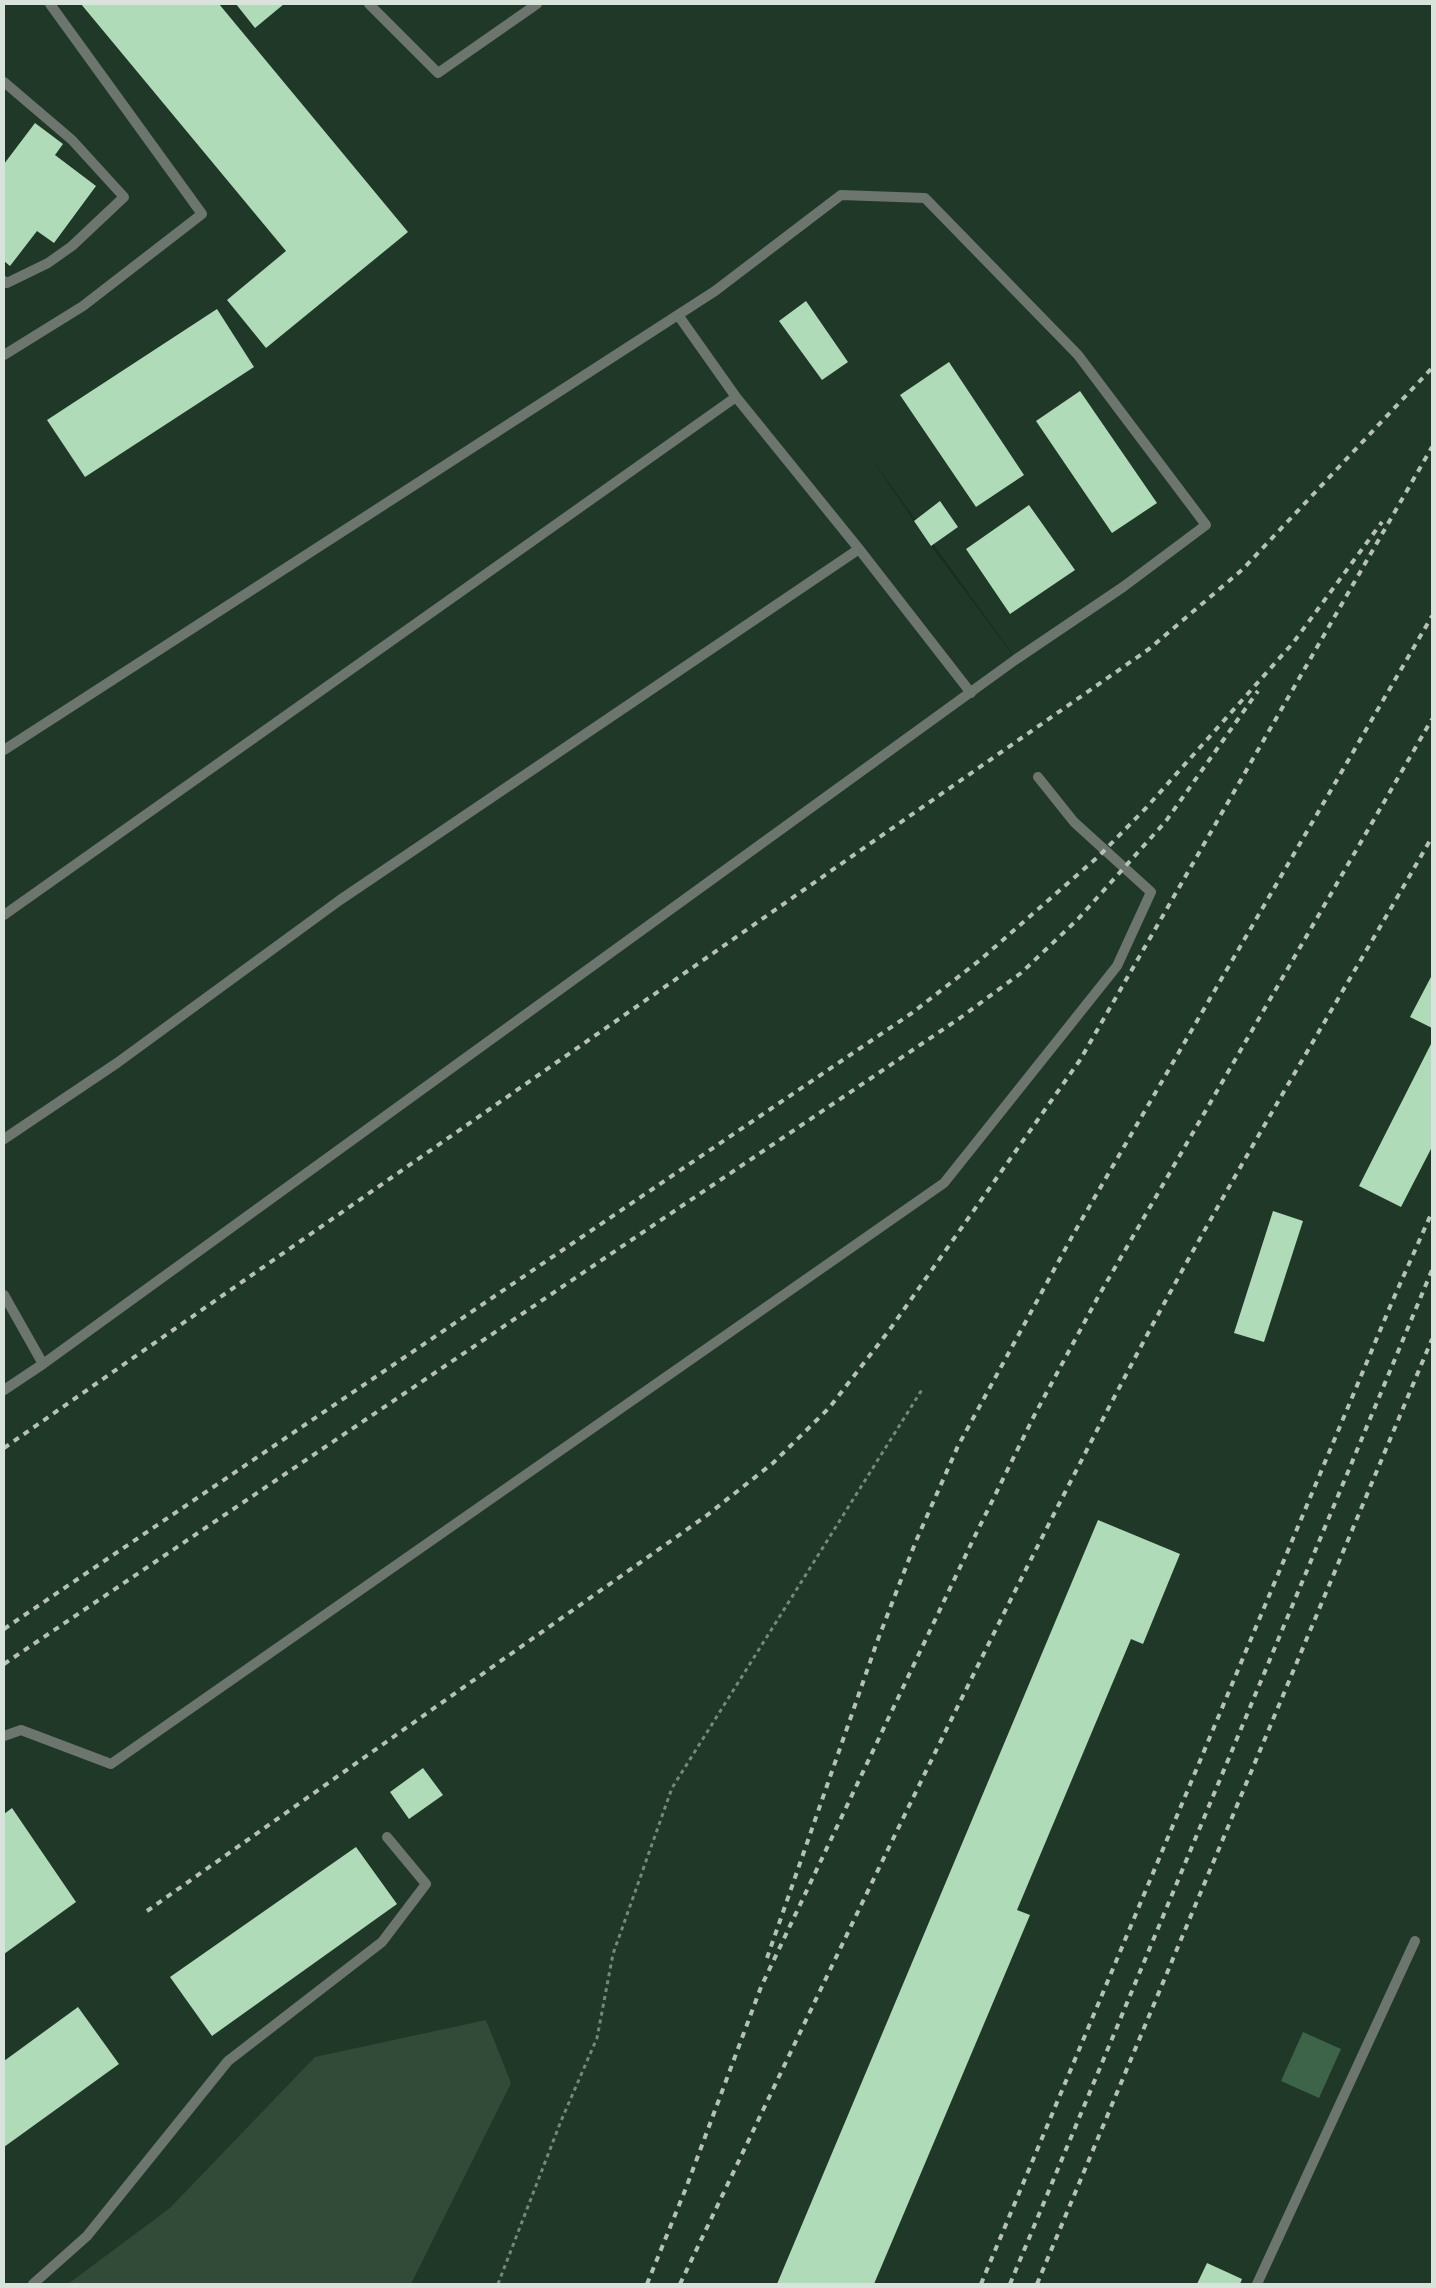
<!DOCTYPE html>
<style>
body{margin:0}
#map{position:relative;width:1436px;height:2288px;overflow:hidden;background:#1b2d20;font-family:"Fira Sans Condensed",sans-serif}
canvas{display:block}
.frame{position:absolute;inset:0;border:5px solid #d8e4db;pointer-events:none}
</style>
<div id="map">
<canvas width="1436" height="2288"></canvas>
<div class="frame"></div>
</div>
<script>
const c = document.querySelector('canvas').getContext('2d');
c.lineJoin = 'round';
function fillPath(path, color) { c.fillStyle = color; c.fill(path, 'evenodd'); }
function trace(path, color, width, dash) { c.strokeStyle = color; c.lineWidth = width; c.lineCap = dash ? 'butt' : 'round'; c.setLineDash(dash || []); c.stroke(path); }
const built = new Path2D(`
 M4 4H1432V2284H4ZM866 451 1030 678 931 546Z`);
const green = new Path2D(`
 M486 2020 511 2083 411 2284H68L170 2208 315 2057Z`);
const water = new Path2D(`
 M1303 2032 1341 2049 1319 2098 1281 2081Z`);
const building = new Path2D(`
 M81 4H219L408 232 266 348 227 300 286 251Z
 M236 4H284L255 28Z
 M35 123 63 144 55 155 96 186 54 243 37 231 10 266 4 261V164Z
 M806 301 848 362 822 380 779 321Z
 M217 309 254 367 85 477 47 420Z
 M949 362 1024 475 976 507 900 395Z
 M1080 391 1157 503 1112 533 1036 421Z
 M940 501 958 527 931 546 914 521Z
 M1029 505 1075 570 1010 614 966 549Z
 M1432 975V1028L1410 1017Z
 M1432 1042V1147L1401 1207 1359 1186Z
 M1273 1211 1303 1221 1264 1342 1234 1333Z
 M1098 1520 1180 1554 1143 1644 1131 1639 1017 1910 1030 1915 874 2284H777Z
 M423 1768 443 1795 409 1819 390 1792Z
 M12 1808 76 1902 4 1954V1814Z
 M356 1847 397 1904 212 2036 170 1977Z
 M78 2007 119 2064 4 2147V2061Z
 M1207 2263 1242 2279 1240 2284H1197Z`);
const path = new Path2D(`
 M498 2284 561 2121 597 2038 613 1954 672 1788 923 1388`);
const service = new Path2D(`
 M369 4 438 73 537 4
 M4 82 72 140 124 197 72 246 48 263 7 283 4 281
 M678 315 736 397
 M4 355 83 306 202 214 50 4
 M4 750 715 291 841 195 925 198 1078 355 1206 525 1123 587 1015 660 43 1364 4 1390
 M4 915 736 397 859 549 971 693
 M4 1139 117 1063 340 900 859 549
 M4 1295 43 1364
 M4 1736 21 1730 111 1764 944 1183 1117 966 1151 892 1074 822 1038 777
 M33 2284 87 2236 228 2061 382 1942 426 1884 387 1837
 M1257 2284 1415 1941`);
const rail = new Path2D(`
 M4 1448 1149 649 1243 569 1432 368
 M4 1629 912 1013 980 960 1100 855 1146 808 1293 643 1382 522
 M4 1664 960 1018 1021 973 1078 919 1166 821 1258 691
 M147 1911 706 1516 773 1463 829 1408 888 1332 1080 1060 1432 447
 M767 1958 877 1642 916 1541 958 1446 1074 1233 1432 616
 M647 2284 686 2188 761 1987 972 1542 1034 1416 1098 1297 1432 719
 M680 2284C826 1979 970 1671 1128 1371 1223 1190 1330 1015 1432 837
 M981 2284 1392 1302 1432 1212
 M1010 2284 1432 1270
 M1037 2284 1432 1339`);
fillPath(built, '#203827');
fillPath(green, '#324a38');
fillPath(water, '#3d6448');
fillPath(building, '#afdbb9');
trace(path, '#78877c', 3, [4, 4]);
trace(service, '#6c756e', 10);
trace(rail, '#b4c1b8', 4, [6, 6]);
</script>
